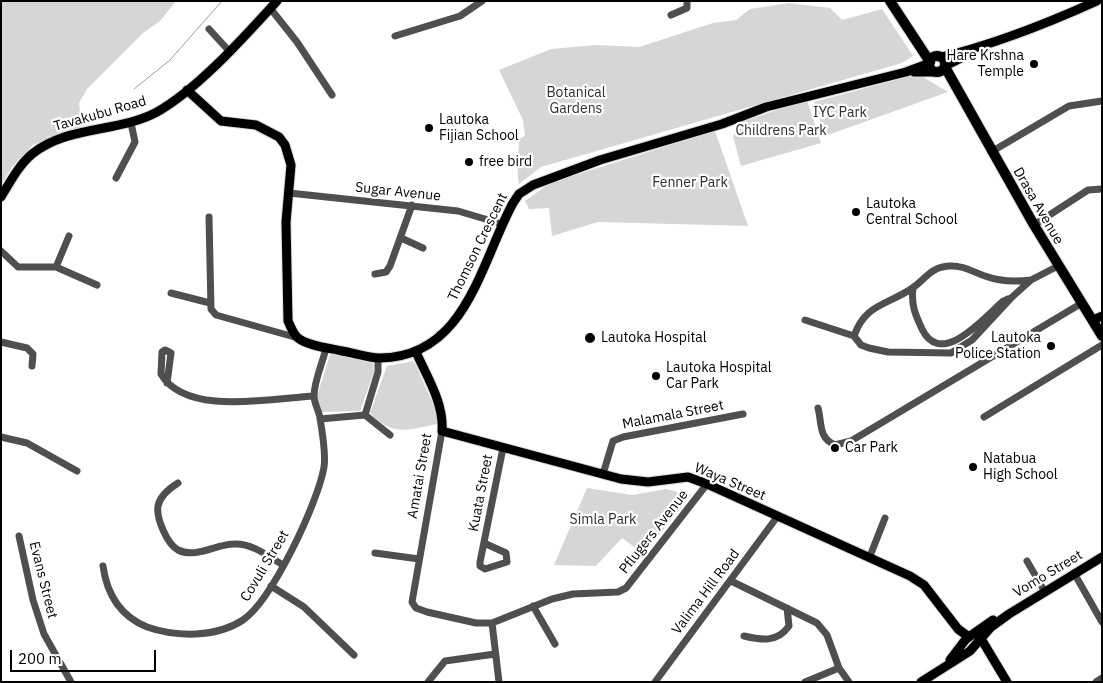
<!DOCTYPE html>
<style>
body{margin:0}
#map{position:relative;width:1103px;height:683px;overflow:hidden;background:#fff;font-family:"IBM Plex Sans",sans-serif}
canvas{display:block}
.frame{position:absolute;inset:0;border:2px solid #000;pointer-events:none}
.scale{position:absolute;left:10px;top:650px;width:146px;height:22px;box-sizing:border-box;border:2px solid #000;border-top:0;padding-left:6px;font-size:15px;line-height:18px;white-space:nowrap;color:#000;-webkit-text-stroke:4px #fff;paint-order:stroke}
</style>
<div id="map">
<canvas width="1103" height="683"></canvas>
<div class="frame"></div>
<div class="scale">200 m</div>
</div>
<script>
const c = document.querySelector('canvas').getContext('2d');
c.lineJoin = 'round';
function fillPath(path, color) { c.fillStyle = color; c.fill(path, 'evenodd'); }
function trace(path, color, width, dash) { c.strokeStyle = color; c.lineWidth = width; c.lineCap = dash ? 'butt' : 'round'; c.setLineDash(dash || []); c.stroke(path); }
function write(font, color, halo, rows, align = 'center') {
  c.font = font + ' "IBM Plex Sans",sans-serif'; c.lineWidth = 4.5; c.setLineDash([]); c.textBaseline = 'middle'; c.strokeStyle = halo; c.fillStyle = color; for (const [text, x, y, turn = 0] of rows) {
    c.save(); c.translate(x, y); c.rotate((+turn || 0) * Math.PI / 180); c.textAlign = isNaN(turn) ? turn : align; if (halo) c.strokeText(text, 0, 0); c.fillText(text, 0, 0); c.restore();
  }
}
const green = new Path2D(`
 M1 1H176L160 21 143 33 87 89 79 103 82 127 33 145 12 167 1 185Z
 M789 3 830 8 842 20 882 9 913 56 902 63 541 167 519 184C516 169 519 155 519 139L525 136 523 120 499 70 551 49 596 45 639 47 713 23 736 20 750 9Z
 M918 74 948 92 825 136 814 102Z
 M807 100 821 143 741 166 733 136 741 122Z
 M715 131 748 226 598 222 552 236 549 208 529 209 525 201 550 183Z
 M333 345 373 357 374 372 360 411 321 412 317 396Z
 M414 361 437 413V424C407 430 393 437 370 413L387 366Z
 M587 488 632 495 666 489 691 495 644 554 622 538 596 566 554 565Z`);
const stream = new Path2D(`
 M134 89 170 60 222 1`);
const minor = new Path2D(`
 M270 8 297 42 332 95
 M671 15 687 8V1
 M209 29 230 52
 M395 36 460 16 482 1
 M991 152 1069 106 1102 101
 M116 178 135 142 131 123
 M289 193 458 211 502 224
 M209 217 211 309 216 315 298 338
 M1034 225 1088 190 1102 189
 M401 238 423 248
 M1 251 18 267H56L97 285
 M56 267 69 236
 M375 274 386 272 390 266 412 205
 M913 288C911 305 915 314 922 329 941 369 985 317 1002 302L1008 299
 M171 293 210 303
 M805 320 854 336 861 345 869 348 888 352 951 353 972 340 1011 298 1031 280 1058 266
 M854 336C865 304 887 305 911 289 925 280 930 267 949 266 963 265 973 272 985 276 1001 282 1015 282 1031 280
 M1 342 27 348 33 354 32 366
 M167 383 171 353 165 350 162 352 161 374C186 417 273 398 314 396
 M818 408C822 422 818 438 835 445L851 441 1082 303
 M365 415 378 372V358
 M365 415 390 435
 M984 417 1102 345
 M320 419 365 415
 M442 431 412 602 416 608 427 612 476 623H492L552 599 573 594 618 592 626 588 707 484
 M1 437 27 443 77 471
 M603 474 613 441 623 437 743 414
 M178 483C170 488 160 495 158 506 156 518 167 544 178 550 196 559 216 544 234 544 252 543 268 556 283 565
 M19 536 33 600 44 634 71 682
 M484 543 506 553 507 562 485 569 480 566V562L503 448
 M375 553 419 559
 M870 556 885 518
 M1027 561 1045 592
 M103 566C107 595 120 616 147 627 176 637 216 638 243 620 272 600 318 503 324 467 326 455 322 430 320 418 319 411 314 403 314 396 314 381 323 362 326 348
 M1074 573 1102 622
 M731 581 817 623 827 635 839 668 849 682
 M271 586 304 607 354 655
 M533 606 555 644
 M492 623 499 682
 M744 636C761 640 777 643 789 626L787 608
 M428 682 445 661 495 654
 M655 682 777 517
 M805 682 839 668
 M1096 682 1102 678`);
const major = new Path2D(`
 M942 57C996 44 1046 24 1097 1
 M945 66 967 55
 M914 72H935
 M187 90 221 121 256 125 279 137 285 145 291 165 286 222 288 321C291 327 293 334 298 338 308 346 329 348 342 351 354 353 368 358 380 358 466 357 480 264 513 203L519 194 533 185 600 160 722 124 766 107 906 72 930 63
 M1 197C10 182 19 165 32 154 68 125 118 133 157 112 198 89 245 36 277 1
 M1093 320 1102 316
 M416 352C427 377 444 403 442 431L621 479 648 482 688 477 707 484 910 576 924 585 958 629 969 637
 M980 637 1007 682
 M950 660 966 639 993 620
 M921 682 970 651 991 627 1009 614 1102 557`);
const highway = new Path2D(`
 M890 1 930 62
 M929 64a8 8 0 1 1 16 0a8 8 0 1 1-16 0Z
 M945 67 1034 225 1102 336`);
const markers = [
 [1034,64,5,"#000"],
 [429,128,5,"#000"],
 [469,162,5,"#000"],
 [856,212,5,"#000"],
 [590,338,6,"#000"],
 [1051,346,5,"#000"],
 [656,376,5,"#000"],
 [835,448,5,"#000"],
 [973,467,5,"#000"]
];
const poiNames = [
 ["Hare Krshna",1024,56,"right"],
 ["Temple",1024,72,"right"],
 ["Lautoka",439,120],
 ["Fijian School",439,136],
 ["free bird",479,162],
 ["Lautoka",866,204],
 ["Central School",866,220],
 ["Lautoka Hospital",601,338],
 ["Lautoka",1041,338,"right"],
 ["Police Station",1041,354,"right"],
 ["Lautoka Hospital",666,368],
 ["Car Park",666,384],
 ["Car Park",845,448],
 ["Natabua",983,459],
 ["High School",983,475]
];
const parkNames = [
 ["Botanical",576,93],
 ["Gardens",576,109],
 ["IYC Park",840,113],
 ["Childrens Park",781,131],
 ["Fenner Park",690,183],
 ["Simla Park",603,520]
];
const streetNames = [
 ["Tavakubu Road",100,114,-16],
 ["Sugar Avenue",398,192,6],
 ["Drasa Avenue",1038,206,60],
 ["Thomson Crescent",478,247,-64],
 ["Malamala Street",673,415,-11],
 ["Amatai Street",420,476,-80],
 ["Waya Street",730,482,23],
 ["Kuata Street",481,493,-79],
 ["Pflugers Avenue",654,532,-52],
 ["Covuli Street",265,566,-59],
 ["Vomo Street",1048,574,-31],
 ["Evans Street",43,580,76],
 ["Valima Hill Road",706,592,-53]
];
fillPath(green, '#d6d6d6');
trace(stream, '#9d9d9d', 1);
trace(major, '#dbdbdb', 11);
trace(highway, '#dbdbdb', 12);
trace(minor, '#4f4f4f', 7);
trace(major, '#000', 9);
trace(highway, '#000', 10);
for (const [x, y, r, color] of markers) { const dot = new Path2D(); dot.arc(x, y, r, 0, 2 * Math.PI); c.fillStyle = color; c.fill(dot); trace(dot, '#fff', 2); }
write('14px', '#000', '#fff', poiNames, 'left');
write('14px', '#2d2d2d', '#fff', parkNames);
write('14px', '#000', '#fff', streetNames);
</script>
